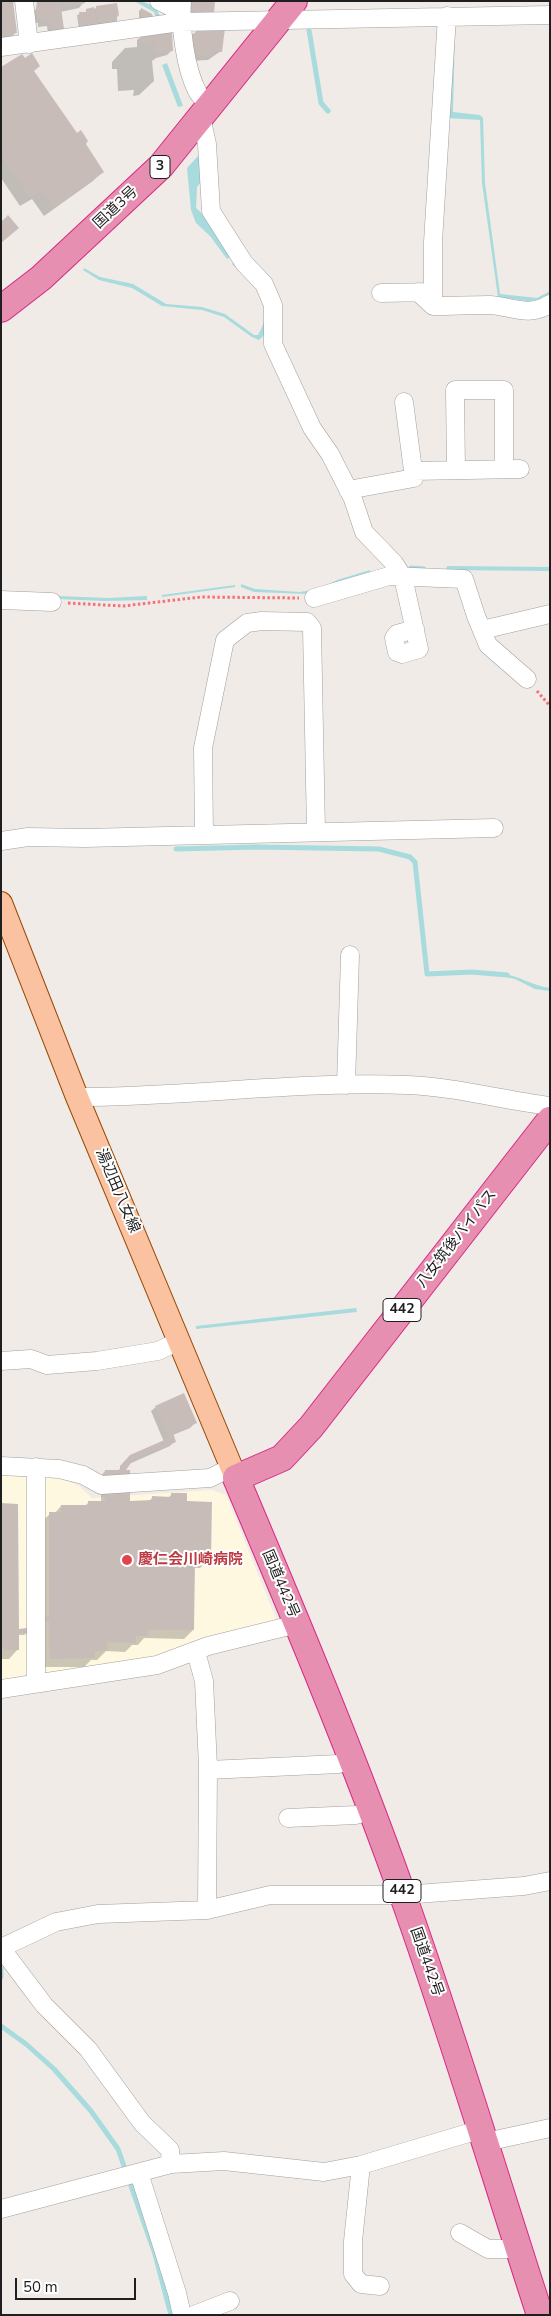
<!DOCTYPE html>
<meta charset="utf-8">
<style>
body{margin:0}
#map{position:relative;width:551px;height:2316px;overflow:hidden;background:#f0ebe6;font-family:"Nunito Sans",sans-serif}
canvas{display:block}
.frame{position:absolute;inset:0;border:2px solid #1f1f1f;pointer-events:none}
.scale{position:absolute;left:15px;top:2278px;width:121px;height:22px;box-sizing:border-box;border:2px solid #1f1f1f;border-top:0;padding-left:6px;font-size:15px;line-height:18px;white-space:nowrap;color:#1f1f1f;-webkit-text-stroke:4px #fff;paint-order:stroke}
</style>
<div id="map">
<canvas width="551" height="2316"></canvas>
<div class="frame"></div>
<div class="scale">50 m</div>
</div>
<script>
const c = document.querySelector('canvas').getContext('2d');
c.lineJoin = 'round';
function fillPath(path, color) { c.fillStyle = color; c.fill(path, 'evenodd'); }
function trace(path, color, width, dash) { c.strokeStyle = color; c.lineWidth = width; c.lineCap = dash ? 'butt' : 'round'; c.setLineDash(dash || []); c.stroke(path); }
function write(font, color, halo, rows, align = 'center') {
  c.font = font + ' "Nunito Sans","Noto Sans JP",sans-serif'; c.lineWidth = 4; c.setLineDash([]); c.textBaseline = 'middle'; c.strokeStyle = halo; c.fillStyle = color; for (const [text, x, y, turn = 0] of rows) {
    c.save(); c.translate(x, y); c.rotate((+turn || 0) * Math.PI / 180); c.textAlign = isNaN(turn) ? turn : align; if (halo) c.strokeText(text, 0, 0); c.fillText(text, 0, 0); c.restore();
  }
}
const education = new Path2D(`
 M1 1475 56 1477 78 1485 92 1498 212 1490 226 1495 277 1621 192 1642 162 1657 1 1684Z`);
const water = new Path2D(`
 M134 1C147 1 156 6 161 18L157 20 154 12Z
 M450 27H455L453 112 480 115 483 118 485 183 500 294 537 298 550 291V294L534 302 498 297 482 183 480 120 446 118Z
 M167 63 183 106 178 107 162 65Z
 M200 154 202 181 197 187 196 208 209 220 230 257 227 259 210 236 196 223 191 210 187 168Z
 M235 261C254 281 271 292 267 322 266 329 265 336 259 340L252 337 224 317 202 310 162 306 132 288 99 280 83 270 84 268 100 277 133 284 166 304 202 307 225 314 254 335H258C278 302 255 285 232 264Z
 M447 566 550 567V571L446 570Z
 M370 570 371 574 309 594 254 592 241 587V584L255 589 300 592 318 589 337 580Z
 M235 585V587L162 597V595Z
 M58 596 108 598 147 596V600L104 601 57 599Z
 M501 974C519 975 532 986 550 988V991L535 989 515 979 501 976Z
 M356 1308 357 1312 196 1329V1326Z`);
const shadow = new Path2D(`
 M1 1 16 32 9 40 1 41Z
 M37 1H83V3L79 8 60 12 62 29 58 34H48L47 26 38 27V23H34L33 12 36 9Z
 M187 1H214L213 12 209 17 186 15Z
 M97 7 116 17V24L79 29 77 15 85 13 87 10H93Z
 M141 9 151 15 139 22V11Z
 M198 30 221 51 208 60 188 61V39Z
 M142 36 172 50 167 55 156 58 152 61 154 81 139 95 133 96 134 90 118 91 117 69H112V62L125 48 137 47V40Z
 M1 69 33 71 103 171 93 181 44 216 32 199 20 206 1 178Z
 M156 1407 195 1423 190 1428 173 1435 175 1441 170 1446 129 1464 124 1471 128 1502H148L152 1498H168L172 1494 186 1503 209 1559 200 1568H193V1630L184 1639 144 1638 138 1645H132L125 1652 106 1651 97 1660H91L84 1667H41V1625L24 1635H18V1649L9 1659H1V1504L18 1632 27 1629 41 1620 40 1523 50 1514 55 1513 61 1506H85L89 1502H101V1476L105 1471 117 1472 129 1459 164 1442 151 1411Z`);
const stream = new Path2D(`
 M309 30 321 103 328 111
 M411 568 424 569
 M176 849 257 847 379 849 410 857 415 862 427 974 472 972 507 975
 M1 1969V1977
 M1 2026 26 2044 54 2069 91 2111 118 2149 155 2254 171 2315`);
const building = new Path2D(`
 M1 1H13L17 33 1 36Z
 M40 1H60L64 29 53 30 52 22 42 23V19H38L37 6H40Z
 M64 1H85V3L65 8Z
 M191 1H215L214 13 191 11Z
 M117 3 119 15 117 17V24L99 25 96 6Z
 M94 7 96 27 80 28 79 12H86V9Z
 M141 8 152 14 154 19 141 21Z
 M225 28 222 52H215L214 56 192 57V34L197 33 198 29Z
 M172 31 173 51 156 54 155 43 141 44V34Z
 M32 53 40 66 34 71 77 133 81 130 88 141 86 144 104 172 54 207 42 191 30 197 1 156V67L22 54 25 58Z
 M8 215 19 228 1 243V222Z
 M184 1393 197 1423 173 1433 176 1442 133 1460 126 1470H130V1501L152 1500V1496L171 1497V1493H187V1501L212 1502 211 1559H195L194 1630H149L148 1636H136V1643L107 1642 108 1651H95V1658L50 1659 49 1621 27 1633H19V1650H4V1647H1V1503L18 1504 19 1629 27 1628 44 1617 49 1616V1512H61V1505H88V1501H105V1470H120V1466L130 1455 169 1438 155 1406Z`);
const path = new Path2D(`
 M68 603 123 606 201 597 299 598
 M537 691 550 706`);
const minor = new Path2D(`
 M24 1 29 44
 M159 1 181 12
 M182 1C180 27 185 67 197 91 199 96 206 101 210 105
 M1 47 180 22 550 15
 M201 117 207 144 211 211 244 263 264 284 273 305V344L312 428 330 454 353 499 364 532 394 563 403 577 419 649 402 654 397 652 394 638 397 634 415 629
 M418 292 433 306C452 306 470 305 489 305 512 306 527 318 550 304
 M381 293 429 292
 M433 306V242L447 16
 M456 470 455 390H504V469
 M413 471 520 469
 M348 490 414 478 404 402
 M314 598 389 576 464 579 476 616 488 645 527 679
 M1 600 52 602
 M482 630 550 614
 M204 835 203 748 225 640 247 623 262 621 307 622 312 628 316 832
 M1 841 28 837 85 838 494 828
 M346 1085 350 955
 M77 1097C187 1097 297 1081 407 1085 456 1087 502 1100 550 1106
 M1 1361 31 1359 47 1365 97 1361 158 1351 179 1341
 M1 1466 59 1469 83 1475 101 1485 210 1478 232 1467
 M36 1467V1682
 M196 1652 204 1681 208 1767 207 1910
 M1 1689 157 1665 208 1646 297 1624
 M208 1770 339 1764
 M288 1818 356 1815 372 1810
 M1 1948 56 1922 98 1914 207 1910 270 1895H403L524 1886 550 1881
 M1 1948 44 2005 88 2049 142 2123 170 2150 171 2164
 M486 2142 550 2128
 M361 2165 353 2241V2274L361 2284 380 2286
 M139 2173 177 2293 182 2315
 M1 2209 171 2164 224 2161 324 2172 361 2165 482 2129
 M460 2233 488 2249H518
 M194 2315 230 2301`);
const major = new Path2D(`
 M1 903 77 1097 236 1478`);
const highway = new Path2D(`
 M1 309 41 278 161 166 294 1
 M540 2315C494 2174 452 2032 402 1893 352 1753 294 1615 236 1478L282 1458 311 1427 550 1120`);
const markers = [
 [127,1560,6,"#e0444e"]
];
const shields = [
 [160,167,20],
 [402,1310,38],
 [402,1891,38]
];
const shieldNames = [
 ["3",160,167],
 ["442",402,1310],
 ["442",402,1891]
];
const streetNames = [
 ["国道3号",116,208,-43],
 ["湯辺田八女線",117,1191,67],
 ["八女筑後バイパス",457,1239,-52],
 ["国道442号",280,1584,67],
 ["国道442号",426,1962,71]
];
const healthNames = [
 ["慶仁会川崎病院",138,1560]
];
fillPath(education, '#fef8e0');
fillPath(water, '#a7dbdd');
fillPath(shadow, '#0003');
trace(stream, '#a7dbdd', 5);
fillPath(building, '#c8bcb9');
trace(minor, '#a0a0a0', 19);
trace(major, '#984903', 24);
trace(highway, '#d82887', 28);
trace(path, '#f76f7c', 3, [2.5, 2.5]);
trace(minor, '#fff', 18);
trace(major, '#fac2a0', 22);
trace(highway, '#e68fb0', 26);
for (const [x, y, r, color] of markers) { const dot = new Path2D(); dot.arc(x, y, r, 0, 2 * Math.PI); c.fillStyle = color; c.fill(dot); trace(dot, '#fff', 2); }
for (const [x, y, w] of shields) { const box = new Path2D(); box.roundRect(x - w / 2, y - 11.5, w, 23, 4); c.fillStyle = '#fff'; c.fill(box); trace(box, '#1f1f1f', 1); }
write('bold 14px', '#1f1f1f', null, shieldNames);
write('15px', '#1f1f1f', '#fff', streetNames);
write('bold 15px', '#be3a42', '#fff', healthNames, 'left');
</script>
